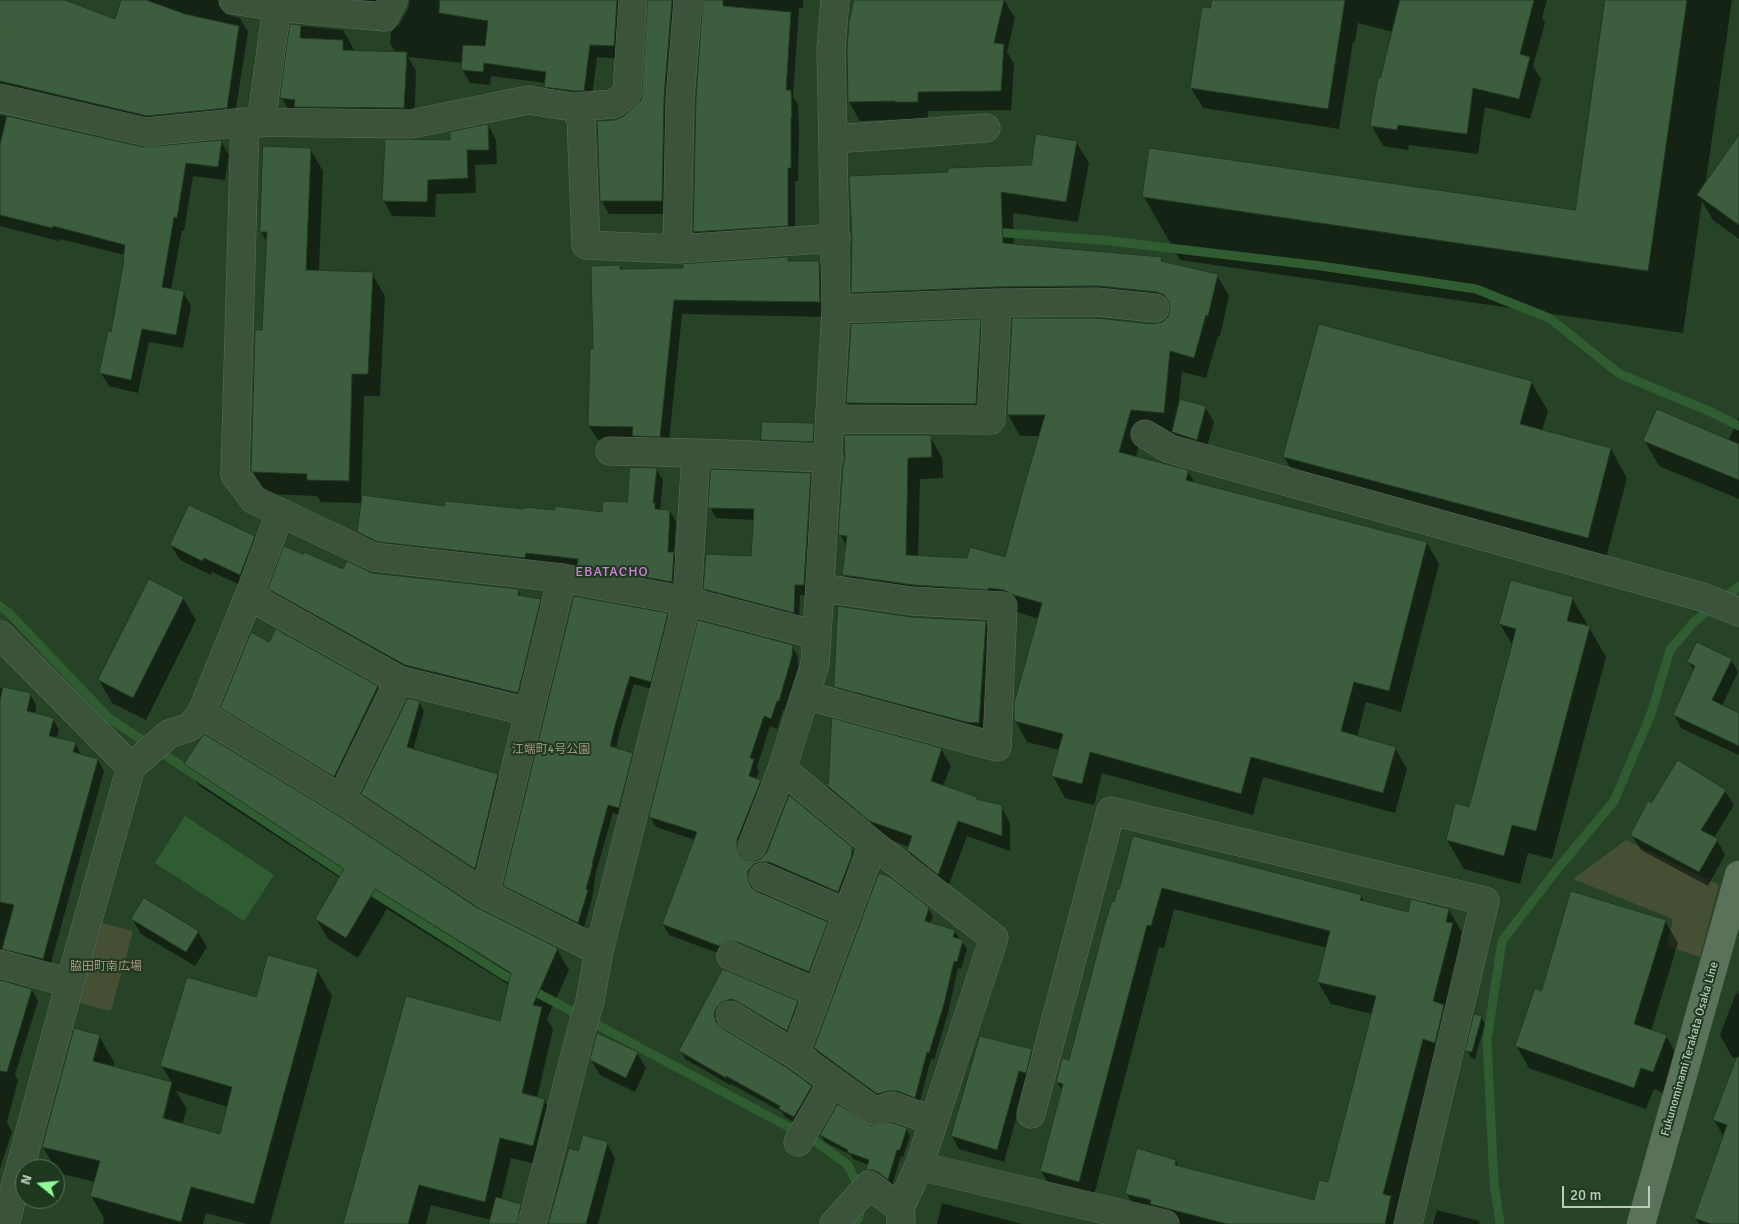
<!DOCTYPE html>
<meta charset="utf-8">
<style>
body{margin:0}
#map{position:relative;width:1739px;height:1224px;overflow:hidden;background:#264327;font-family:Signika,sans-serif}
canvas{display:block}
.north{position:absolute;left:15px;top:1159px;width:50px;height:50px;box-sizing:border-box;background:#1f3820;border:1px solid #5c735d;border-radius:50%;rotate:287deg;font-size:14px;font-weight:700;line-height:20px;text-align:center;color:#b8ccb9}
.north::after{content:'';display:block;margin:auto;width:18px;height:22px;background:#8ff996;clip-path:polygon(50% 0,100% 100%,50% 72%,0 100%)}
.scale{position:absolute;left:1562px;top:1186px;width:88px;height:22px;box-sizing:border-box;border:2px solid #b8ccb9;border-top:0;padding-left:6px;font-size:15px;line-height:18px;white-space:nowrap;color:#b8ccb9;-webkit-text-stroke:4px #1f3820;paint-order:stroke}
</style>
<div id="map">
<canvas width="1739" height="1224"></canvas>
<div class="north">N</div>
<div class="scale">20 m</div>
</div>
<script>
const c = document.querySelector('canvas').getContext('2d');
c.lineJoin = 'round';
function fillPath(path, color) { c.fillStyle = color; c.fill(path, 'evenodd'); }
function trace(path, color, width, dash) { c.strokeStyle = color; c.lineWidth = width; c.lineCap = dash ? 'butt' : 'round'; c.setLineDash(dash || []); c.stroke(path); }
function write(font, color, halo, rows, align = 'center') {
  c.font = font + ' Signika,"Noto Sans JP",sans-serif'; c.lineWidth = 4; c.setLineDash([]); c.textBaseline = 'middle'; c.strokeStyle = halo; c.fillStyle = color; for (const [text, x, y, turn = 0] of rows) {
    c.save(); c.translate(x, y); c.rotate((+turn || 0) * Math.PI / 180); c.textAlign = isNaN(turn) ? turn : align; if (halo) c.strokeText(text, 0, 0); c.fillText(text, 0, 0); c.restore();
  }
}
const green = new Path2D(`
 M1626 840 1719 885 1700 957 1667 946 1673 919 1573 879Z
 M101 923 133 931 111 1011 79 1003Z`);
const water = new Path2D(`
 M185 816 274 875 244 921 155 863Z`);
const shadow = new Path2D(`
 M0 0H61L116 20 122 0H233L228 4 225 14 240 18 248 32 234 121 155 129 0 98Z
 M301 0H392L383 13Z
 M410 0H633L621 59 597 57 591 104 553 100 545 86V83L491 76 490 85 470 83 462 69 463 63 408 57 416 71 414 126 292 116 282 98 292 25 343 30 353 48V51L396 53 390 43 391 32 399 25 408 8Z
 M650 0H688L669 214H609L601 200 615 121 624 117 638 105 644 95Z
 M705 0H803V8H799L793 97 798 104 799 130 798 181H795V239L702 245 694 232Z
 M855 0H1004L1015 18 1007 52 1014 64 1011 110 928 111V120L908 121 907 119 860 121 849 102Z
 M1213 0H1547L1542 18 1545 23 1533 66 1541 79 1530 119 1485 107 1478 154 1409 145 1408 150 1383 146 1372 126 1381 80 1393 32 1358 23 1355 42H1353L1339 129 1203 108 1191 88Z
 M1606 0H1732L1705 187 1739 137V239L1713 220 1702 201 1683 333 1180 260 1144 197 1576 211Z
 M0 115 142 148 221 141 229 155 225 180 193 176 184 231 182 230 171 290 183 292 191 306 183 348 149 342 138 393 109 386 101 373 112 333 125 261V255L60 239 59 241 0 226Z
 M488 125 496 140 497 164 475 165 476 193 436 194 435 217 392 216 384 201 451 141Z
 M1076 142 1089 163 1078 222 1013 213 1014 246 1161 258 1164 263 1217 275 1229 296 1220 336H1218L1206 378 1182 372 1179 400 1205 407 1214 422 1205 454 1181 446 1174 434 1143 431 1136 457 1188 471 1195 483 1427 543 1439 564 1401 712 1366 702 1357 737 1395 748 1407 769 1395 813 1263 777 1253 815 1102 773 1094 805 1065 798 1053 776 1059 750 1027 742 1015 720 1038 619 1018 612 1000 609 856 596 844 575 847 547 840 534 844 466 930 436 942 458 943 478 920 479 918 557 968 559H1006L1040 436H1020L1008 414 1154 325 1162 323 1168 318 1170 314 1110 307 865 314 853 292 949 173 1032 166Z
 M310 149 323 171 319 271 372 274 385 296 380 396H364L361 496 445 508 604 513 628 504 656 469 663 480 660 511H670L676 522 674 554 680 564 678 593 365 543 359 532 363 503 321 502 317 496 266 494 252 470 263 331 267 242 261 232Z
 M787 258 789 262H819L827 277 828 317 682 314 668 451 637 441 598 440 589 426 594 350 620 266 622 271 684 269Z
 M980 321 984 328 980 412 852 411 847 403 852 325Z
 M1531 382 1548 411 1542 431 1611 449 1627 478 1604 566 1301 486 1284 457Z
 M1739 417V499L1659 466 1645 441H1728Z
 M813 425 817 432 816 448 767 447 763 440Z
 M810 474 816 485 810 596 800 595 799 623 711 600 705 589 753 557 755 520 716 518 710 507Z
 M254 537 263 552 249 589 212 572 211 575 180 560 171 545Z
 M344 571 518 590 522 597 540 600 546 610 523 703 412 675 276 599 270 589Z
 M575 597 667 614 672 623 655 690 634 684 620 731 616 749 632 754 637 763 623 816 613 813 596 872 592 899 583 931 509 894 504 885Z
 M183 598 196 620 146 720 112 703 99 680Z
 M1572 598 1606 657 1552 859 1528 853 1520 884 1464 869 1447 840 1470 808 1513 646 1500 624Z
 M985 622 989 629 983 730 839 693 835 686Z
 M277 631 378 687 382 695 339 784 226 715 222 707 270 643Z
 M792 646 798 657V668L784 711 783 710 777 729 770 726 757 767 759 771 756 780 760 781 766 792 743 851 742 859 745 862 755 863 851 847 857 858 844 902 754 882 753 890 827 923 833 933 815 982 726 956 669 935 663 924 695 840 656 827 650 817Z
 M1731 660 1738 672 1722 706 1739 714V755L1681 728 1674 715 1694 671 1689 662Z
 M0 688 30 694 36 705 35 714 53 719 59 730 56 739 75 743 81 755 98 760 104 771 49 970 0 961Z
 M419 702 424 711 413 750 497 775 503 784 480 877 368 803 362 793Z
 M941 749 951 766 943 786 976 798 978 801 1001 806 1010 823V851L967 836 947 890 917 867 908 850 909 847 880 836 835 800 826 785Z
 M186 764 557 949 569 970 547 1019 553 1029 537 1098 544 1100 556 1120 544 1166 511 1158 501 1200 520 1205 529 1220 528 1224H494L491 1220 431 1205 426 1224H345L501 1023 509 985 387 909 358 958 328 939 316 919 340 878 198 785Z
 M1725 791 1734 805 1714 838 1717 840 1725 855 1708 886 1641 850 1632 835 1651 804Z
 M1134 838 1361 896 1365 902 1409 914 1449 910 1462 932 1460 938 1465 947 1402 1224H1163L1140 1217 1127 1194 1176 1161 1179 1167 1315 1201 1329 1183 1372 1014 1331 1004 1318 982 1327 948 1174 909 1164 948 1159 947 1092 1203 1054 1193 1041 1171 1062 1091 1057 1082 1070 1061Z
 M928 908 933 916 930 924 954 931 967 949 961 969 958 968 948 1013 934 1060 931 1059 919 1105 882 1101 820 1056 815 1048Z
 M132 919 198 932 207 947 195 966 141 934Z
 M1665 921 1678 943 1651 1031 1666 1036 1679 1059 1666 1094 1654 1089 1646 1109 1529 1068 1516 1045 1542 992Z
 M317 970 332 996 270 1224H247L206 1213 203 1224H103L104 1218 91 1196 95 1182 58 1173 43 1147 99 1036 114 1062 113 1067 172 1083 161 1065 257 999ZM176 1091 228 1107 220 1136 182 1125 187 1109ZM166 1102H168L162 1125 160 1124Z
 M724 971 797 1002 802 1010 791 1038 721 1015 718 1023 719 1027 811 1087 816 1095 799 1125 785 1117 782 1112 731 1084 730 1085 685 1059 681 1051Z
 M0 981 32 990 38 1001 15 1075 18 1080 7 1122 12 1132 0 1168Z
 M1739 990V1224H1699L1695 1218 1724 1137 1714 1120 1738 1059 1732 1057 1720 1035 1736 993 1738 994Z
 M1481 1017 1485 1024 1475 1059 1471 1058 1467 1050Z
 M981 1038 1031 1050 1038 1063 1026 1083 1004 1162 959 1149 952 1136Z
 M637 1053 646 1068 635 1092 600 1075 591 1060Z
 M871 1128 906 1129 910 1136 903 1157 901 1156 892 1186 872 1177 868 1170 869 1165 853 1159 851 1155 825 1142 821 1135Z
 M607 1143 615 1158 598 1224H550L579 1152Z
 M942 1203 1022 1224H937Z
 M1437 1210 1479 1221 1480 1224H1433Z`);
const stream = new Path2D(`
 M992 232 1102 240 1321 266 1476 289 1549 318 1620 374 1711 412 1739 426
 M0 606 9 613 109 718 352 879
 M365 887 502 974 815 1141 848 1165 860 1191
 M854 1224 859 1218 860 1206
 M1500 1224 1494 1183 1487 1040 1502 941 1555 872 1614 801 1651 714 1670 650 1694 622 1739 586`);
const building = new Path2D(`
 M0 0H65L115 19 121 0H146L185 14 239 26 227 108 147 116 0 81Z
 M440 0H617L614 46 590 45 584 91H574L544 87 546 72 484 63 483 72 461 70 463 45 485 46 488 21 439 13Z
 M648 0H672L664 98 662 201H600L597 121 615 120 624 116 641 100Z
 M703 0H723V6L791 12 786 90H791L792 117H791V168H788V226L693 232 696 99Z
 M854 0H1004L994 43 1004 44 1001 91 918 92V102H895V101L848 102 847 48 849 23Z
 M1212 0H1345L1328 109 1190 88 1202 7 1210 8Z
 M1400 0H1534L1520 54 1530 57 1519 99 1473 88 1467 134 1398 125 1397 130 1370 126 1378 78H1380Z
 M1605 0H1687L1648 271 1142 197 1149 148 1575 210Z
 M290 24 301 25 300 38 343 40V50L407 52 404 108 294 107 295 100 280 98Z
 M7 116 143 147 222 140 218 167 186 163 177 218 174 217 162 287 184 291 176 335 142 329 131 380 99 373 108 331 111 332 124 260H123L125 245 53 226 52 228 0 215V145Z
 M488 124 489 150H467L468 178 428 180 427 202 382 201 385 139 450 140V132Z
 M1036 134 1077 141 1066 202 1001 192 1003 243 1162 257 1161 261 1218 274 1208 316 1206 315 1194 358 1170 351 1164 413 1131 410 1119 452 1189 470 1186 480 1427 542 1389 691 1354 682 1341 731 1396 747 1383 793 1251 757 1241 794 1090 752 1082 784 1051 776 1063 734 1014 721V703L1042 603 1014 595 1004 590 988 588V590L914 585 842 575 847 536 838 535 843 466 845 459 844 435H931L932 457 908 458 906 555 967 558 970 547 1005 557 1024 486 1045 415H1007L1012 318H1096L1153 324 1162 322 1168 317 1170 310 1169 302 1164 295 1157 292 1098 286 997 287 851 293 852 237 849 176 948 172V168L1031 165Z
 M1739 135V225L1697 195Z
 M263 146 311 148 306 270 373 272 368 374H352L349 481 307 480V474L252 472 251 470 255 330H262L267 232H260Z
 M788 257V261H819L820 302 674 300 660 437 632 436 633 427 588 426 590 349H593L591 266 620 265V269L683 268V264Z
 M981 319 976 404 846 403 851 324Z
 M1319 324 1532 381 1520 424 1611 448 1588 538 1283 457Z
 M1180 399 1206 406 1197 440 1172 432Z
 M1657 409 1739 444V480L1643 441Z
 M762 422 814 423 813 442 761 440Z
 M630 467 657 468 653 503H655V509L670 510 668 552H674L672 582 577 565 578 559 526 553 525 558 378 542 357 532 362 495 444 506 445 501 524 509V507L555 510V506L602 512 603 501 627 502Z
 M711 469 811 473 804 585H795L794 613 703 589 706 554 751 556 754 509 708 508Z
 M189 505 255 536 240 575 204 558 202 561 170 545Z
 M284 546 303 554 304 552 343 569 347 561 372 573 519 589 518 595 541 599 518 693 405 665 268 589Z
 M149 579 184 597 133 698 98 680Z
 M1511 580 1573 597 1567 621 1590 626 1536 831 1512 825 1504 856 1446 840 1455 803 1469 807 1516 629 1499 624Z
 M574 596 668 613 651 682 630 676 616 722 610 746 633 753 619 808 608 805 592 864H593L586 889 588 890 578 923 503 886Z
 M838 606 911 617 986 621 979 723 966 722 834 687Z
 M698 620 793 645 792 656 779 701H777L771 719 764 716 750 758 754 759 749 776 761 780 737 840V848L740 855 746 860 755 861 762 858 767 852 789 795 852 847V855L838 892 769 862H761L754 864 748 871V879L751 887 756 891 828 922 809 972 737 942 729 941 719 946 662 924 697 832 649 817Z
 M276 629 378 686 334 777 220 708 251 632 269 642Z
 M1697 642 1732 659 1712 700 1739 713V746L1673 715 1695 666 1687 662Z
 M3 687 31 693 27 711 54 718 49 736 76 742 73 752 98 759 43 959 2 949 14 905 0 902V701Z
 M408 698 420 701 407 747 498 774 475 869 361 794Z
 M832 718 942 748 931 781 977 797 976 799 1002 805V836L958 821 938 875 907 850 912 836 869 821 824 783 828 784Z
 M204 734 333 812 476 907 558 948 533 1005 542 1007 522 1093 545 1099 533 1146 500 1138 485 1202 419 1185 408 1224H343L406 996 500 1021 511 973 375 889 346 938 315 919 344 869 184 764Z
 M1678 760 1726 790 1701 830 1718 839 1699 872 1630 835 1648 801 1651 803Z
 M1133 836 1362 895 1360 900 1408 912 1411 899 1449 909 1446 922 1453 923 1433 1001 1444 1005 1435 1043 1423 1039 1383 1194 1391 1196 1385 1224H1227L1150 1204 1151 1200 1125 1194 1137 1148 1176 1160 1175 1165 1314 1200 1319 1180 1328 1182 1376 996 1317 982 1330 931 1162 888 1151 926 1147 925 1079 1182 1040 1171 1063 1084 1056 1082 1062 1058 1069 1060 1105 923 1112 901 1114 902 1118 888 1119 889Z
 M879 873 890 877 929 907 925 921 955 930 953 937 963 940 957 962 954 961 944 1004 929 1053 927 1052 915 1098 897 1091H888L877 1094 814 1048Z
 M1571 891 1666 920 1634 1024 1667 1035 1653 1072 1641 1068 1634 1088 1515 1046 1535 988 1541 991Z
 M144 898 199 931 186 952 131 919Z
 M268 955 318 969 254 1204 191 1187 181 1222 90 1196 100 1161 42 1147 74 1028 100 1035 93 1061 172 1082 163 1118 220 1134 232 1087 160 1066 187 977 256 997Z
 M723 969 798 1001 787 1031 738 1002 731 999 722 1002 717 1007 714 1014 716 1022 722 1028 786 1067 812 1086 794 1117 779 1109 780 1106 726 1076V1078L679 1051Z
 M0 980 32 989 7 1072 0 1071Z
 M1474 1014 1482 1016 1472 1052 1465 1051Z
 M597 1033 638 1052 626 1078 590 1060Z
 M980 1036 1032 1049 1026 1073 1019 1071 997 1150 951 1136Z
 M1737 1057H1739V1224H1711L1694 1218 1727 1125 1713 1120Z
 M838 1104 871 1126 891 1122 907 1128 900 1150H897L888 1180 878 1172 872 1170H866L869 1160 847 1152 848 1150 820 1135Z
 M583 1135 608 1142 586 1224H548L569 1148 578 1151Z
 M496 1197 521 1204 517 1224H489Z`);
const minor = new Path2D(`
 M233 0 277 7 384 17 393 0
 M835 0 831 48 836 309 817 635 815 664 782 769 873 844 994 938 919 1166 900 1208 901 1224
 M0 98 146 132 245 122 411 124 528 100 573 107 581 118 586 245 677 249 836 238
 M573 107 614 104 627 93 633 0
 M245 122 235 475 254 500 374 557 562 578 485 894
 M261 123 277 7
 M834 139 986 128
 M677 249 680 98 688 0
 M836 309 997 303 1097 302 1155 308
 M831 419 991 420 997 303
 M1145 434 1170 449 1702 597 1739 612
 M696 453 829 458
 M562 578 687 601 817 635
 M249 596 399 680 529 712
 M0 635 131 767 70 983 5 1224
 M805 695 997 747 1003 606 912 601 821 588
 M201 714 341 799 485 894 599 951
 M131 767 169 734 190 727 201 714 249 596 280 513
 M341 799 399 680
 M873 844 795 1054 874 1111 892 1106 934 1121
 M752 846 782 769
 M763 877 847 913
 M731 956 818 993
 M0 964 70 983
 M730 1015 795 1054
 M1031 1114 1111 811 1485 901 1408 1224
 M798 1142 833 1081
 M919 1166 1165 1224
 M532 1224 581 1032 590 1001 599 951 687 601 696 453 610 451
 M834 1224 869 1185 900 1208`);
const major = new Path2D(`
 M1641 1224 1739 875`);
const parkNames = [
 ["江端町4号公園",551,750],
 ["脇田町南広場",106,967]
];
const streetNames = [
 ["Fukunominami Terakata Osaka Line",1690,1049,-74]
];
const neighbourhoodNames = [
 ["EBATACHO",612,572]
];
fillPath(green, '#454f33');
fillPath(water, '#2f5d31');
fillPath(shadow, '#0007');
trace(stream, '#2f5d31', 9);
fillPath(building, '#3d5e3e');
trace(building, '#213a22', 1);
trace(minor, '#596f5a', 29);
trace(major, '#445b45', 29);
trace(minor, '#3b523b', 28);
trace(major, '#597259', 28);
write('12px', '#a7997d', '#1f3820', parkNames);
write('12px', '#b8ccb9', '#1f3820', streetNames);
c.letterSpacing = '1px';
write('14px', '#d27ede', '#1f3820', neighbourhoodNames);
c.letterSpacing = '0px';
</script>
